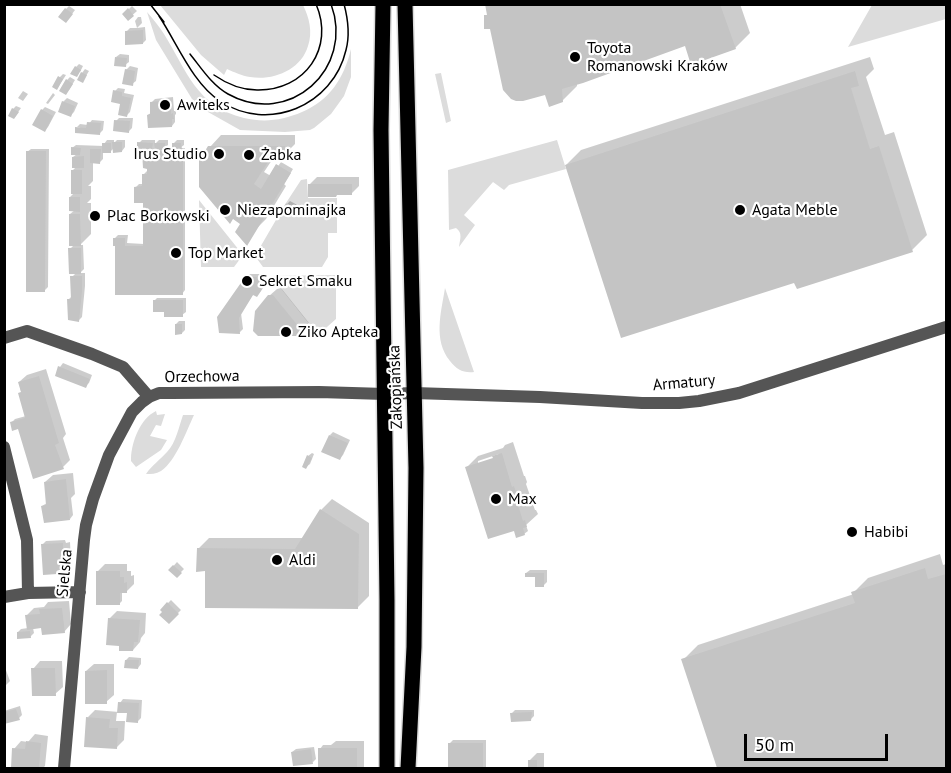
<!DOCTYPE html>
<meta charset="utf-8">
<style>
body{margin:0}
#map{position:relative;width:951px;height:773px;overflow:hidden;background:#fff;font-family:"PT Sans",sans-serif}
canvas{display:block}
.frame{position:absolute;inset:0;border:6px solid #000;pointer-events:none}
.scale{position:absolute;left:744px;top:734px;width:144px;height:27px;box-sizing:border-box;border:3px solid #000;border-top:0;padding-left:8px;font-size:18px;line-height:21px;white-space:nowrap;color:#000;-webkit-text-stroke:4px #fff;paint-order:stroke}
</style>
<div id="map">
<canvas width="951" height="773"></canvas>
<div class="frame"></div>
<div class="scale">50 m</div>
</div>
<script>
const c = document.querySelector('canvas').getContext('2d');
c.lineJoin = 'round';
function fillPath(path, color) { c.fillStyle = color; c.fill(path, 'evenodd'); }
function trace(path, color, width, dash) { c.strokeStyle = color; c.lineWidth = width; c.lineCap = dash ? 'butt' : 'round'; c.setLineDash(dash || []); c.stroke(path); }
function write(font, color, halo, rows, align = 'center') {
  c.font = font + ' "PT Sans",sans-serif'; c.lineWidth = 4.5; c.setLineDash([]); c.textBaseline = 'middle'; c.strokeStyle = halo; c.fillStyle = color; for (const [text, x, y, turn = 0] of rows) {
    c.save(); c.translate(x, y); c.rotate((+turn || 0) * Math.PI / 180); c.textAlign = isNaN(turn) ? turn : align; if (halo) c.strokeText(text, 0, 0); c.fillText(text, 0, 0); c.restore();
  }
}
const green = new Path2D(`
 M160 5H303C309 17 313 32 308 46 301 70 273 81 250 77 242 76 234 72 227 69L224 75 201 55Z
 M872 5H946V19L848 47Z
 M147 12C153 19 159 26 164 34 187 71 196 106 244 118 265 123 283 120 302 112 330 100 344 78 351 49V77L344 96 331 114 314 128 310 130 285 132 240 130 208 112 192 99 156 40Z
 M441 73 451 121 446 123 435 74Z
 M557 140 566 169 509 185 504 190 493 182 464 215 475 225 459 247C460 239 463 233 456 228L449 230 448 170Z
 M307 179 308 198H337V233H328V257L322 267H263L255 256 280 213 287 217 297 213 298 210 286 203 301 180Z
 M199 200 243 255 234 267H201Z
 M336 275V319L318 335 271 276Z
 M445 288 474 372C463 373 457 370 450 361 433 340 441 313 445 288Z
 M156 411 157 415 165 414 161 426 156 425 150 436 167 440 161 450 136 467 131 461V458C132 441 140 419 156 411Z
 M183 415H194C186 432 176 461 161 471 156 474 151 474 146 474 152 465 160 460 167 452 176 443 179 426 183 415Z`);
const shadow = new Path2D(`
 M487 4H740L750 33 735 48 686 44 577 84V86L562 101 546 93 491 27 486 16 488 13Z
 M69 6 75 10 69 18 66 9Z
 M132 6 137 11 128 19 124 14Z
 M138 17H141L142 23 137 28 145 27 146 40 143 43 126 32 130 28H137L135 21Z
 M120 54 129 55V62L125 65 116 57Z
 M870 57 874 69 866 77 885 135 894 132 927 235 912 250 795 281 566 165 581 150Z
 M79 64 83 66 80 72 76 67Z
 M130 66 138 68 136 81 132 84 126 70Z
 M85 69 89 71 83 81 82 73Z
 M63 74 66 75 57 89 60 77Z
 M70 77 75 80 69 90 67 80Z
 M118 88 125 89 124 93 134 95 130 112 127 115 115 91Z
 M23 91 28 94 23 101 18 98Z
 M53 93 55 95 48 104 46 103Z
 M173 97 174 111H176V114L175 115V122L172 126 148 115 152 112 151 103 155 99Z
 M67 98 78 103 74 112 71 115 63 102Z
 M16 106 21 108 14 118 13 109Z
 M45 107 56 112 48 127 45 130 42 110Z
 M119 118H133L132 128 129 131 116 121Z
 M92 120 104 121 103 130 100 133 77 127 80 124 88 125Z
 M221 135H295V144L284 155 274 157 264 172 271 176 281 162 293 169 284 184 286 186 266 219 257 228 241 224 210 147Z
 M107 140H114V143L117 140H125V147L122 151 114 148 110 152H103V159L100 162H93V181L88 186H91V199L87 203H91V234L80 245H83L84 269 80 273H85V286L82 317 79 320 69 299 72 296V277L76 273 70 249 74 245 70 214 75 210 70 197 75 192 73 170 76 167 73 157 77 154 72 148 76 145 104 146V144Z
 M142 140H155V144L159 140H168V145L164 149 173 148V144L177 140H184V145L180 148H185V290L182 294 115 238 118 235H128L127 243 144 244V221L148 217 144 202 136 187 139 184H144V174L148 170 144 152 148 148 139 143Z
 M31 149H49L48 287 45 290 27 152Z
 M317 177H359V186L352 193 337 194 309 185Z
 M290 201 301 207 296 212 287 204Z
 M250 274H262L267 281 260 292 254 293 241 313 243 329 240 332H220L246 278Z
 M281 288 309 323 299 334 269 296 277 289Z
 M157 298H186V312L182 315 154 301Z
 M179 321H185V330L182 333 176 324Z
 M63 363 92 375 89 383 85 386 60 367Z
 M46 369 66 434 63 438 70 460 63 467 12 422 15 419 26 416 19 382 27 375Z
 M333 432 350 440 343 455 340 458 330 435Z
 M513 442 524 476H525L527 482 526 484 535 510H536L538 514 526 525 528 531 524 534 515 529 467 467 478 456 503 448 505 445ZM499 454 500 457 478 464V461Z
 M312 453 314 454 310 464 306 467 308 456Z
 M73 473 75 494 71 498 73 515 70 519 42 506 47 503 45 482 53 475Z
 M332 499 369 523V596L358 607 206 570 198 549 209 538H303L321 510Z
 M65 540 66 543 70 542 71 561 63 569H60L56 573 42 545 46 541Z
 M940 554 943 565 946 564V768H718L683 660 698 645 854 594 853 593 868 578Z
 M177 562 184 569 177 576 170 570Z
 M105 564H127V571H131V576L134 575V584L126 592 122 591V601L119 604 98 571Z
 M530 570H547V582L543 586 537 576 526 573Z
 M171 600 181 610 169 622 165 612 162 609Z
 M69 601 71 624 64 632 43 627 33 628 34 633 30 637 18 632 21 629 28 628 27 615 34 608 44 607 48 602Z
 M117 611 146 613 145 633 141 638 140 642 133 650 109 619Z
 M129 657 141 658V664L138 668 126 660Z
 M40 661H62L63 687 55 694 33 669Z
 M94 664H114V695L106 702 86 671Z
 M4 665 10 681 4 687Z
 M123 699 142 700 141 718 138 721 129 712H117L116 721H125L124 740 116 748 88 717 95 710 119 712 120 703Z
 M20 706 22 715 19 718 4 723V711Z
 M515 710H534V716L530 720 512 713Z
 M35 734 48 736 45 766 43 768H12L14 749 21 741 28 742Z
 M453 740H486V768H450V743Z
 M336 741H364V768H320V749L323 745H331Z
 M314 747 316 759 313 762 292 752 296 749Z
 M537 753H544V768H529V761Z`);
const building = new Path2D(`
 M485 4H720L736 49 691 65 685 46 583 83 562 89 563 102 549 107 545 95 523 101H516L511 99 503 90 490 29H484V15H487Z
 M65 8 73 14 66 23 58 17Z
 M128 8 134 16 128 21 122 14Z
 M143 30V44L125 45V31Z
 M115 57 127 58 126 67 114 66Z
 M75 66 81 70 77 77 70 74Z
 M125 69 135 71 133 86 122 84Z
 M855 71 859 86 851 88 870 149 879 146 913 252 797 289 794 283 621 338 565 165Z
 M81 72 87 75 83 83 77 80Z
 M58 76 63 79 57 90 52 87Z
 M66 79 73 84 66 95 59 91Z
 M113 90 122 92V96L131 98 127 117 118 115 120 104 111 102Z
 M171 100V114L173 113 174 119H172V127L148 128 147 115 150 114V102Z
 M62 101 75 106 71 117 58 112Z
 M12 108 19 112 14 119 8 116Z
 M41 109 53 116 45 132 32 125Z
 M114 120 130 121 129 133 113 131Z
 M87 122 101 123 100 135 75 133V127L86 128Z
 M112 142H122V152L113 153Z
 M137 142 153 143 152 150 137 149Z
 M102 143H111V153H102Z
 M154 143H165V150H155Z
 M172 143H181L182 149 172 150Z
 M208 146H285L284 157 270 159 254 184 261 189 276 164 291 173 247 246 235 232 240 224 233 219 230 224 199 187V161Z
 M71 147 81 148 80 155H71Z
 M90 149H101L100 164 90 163Z
 M26 151H46L45 292H26Z
 M142 151H183V295H115V246H113V238H125V246H143V221H147V215H143V203H134V187L142 186V174H147V169L143 168Z
 M84 156V168H72V157Z
 M71 170H82V194H71Z
 M308 184H352V195H337L336 197H308Z
 M69 197H80V212L69 211Z
 M286 203 298 210 297 213 287 217 280 213Z
 M69 214H80L81 246H69Z
 M68 248H81V274H69Z
 M70 276H82V291L79 322 68 320 67 299H71Z
 M245 277H259L265 285 257 297 253 295 239 318 240 334 219 333 217 317Z
 M268 295H273L303 332 300 336H258L253 331 255 311Z
 M153 300H183V317H164V312H153Z
 M175 324H182V334L175 335Z
 M58 366 90 379 86 388 55 376Z
 M39 376 59 443 55 445 64 469 33 479 18 429 12 431 10 422 25 418 18 393 21 392 18 382Z
 M329 435 348 443 340 460 321 452Z
 M502 453 512 487 514 486 517 495H515L523 521 525 520 527 527 523 528 525 535 516 538 514 531 488 539 465 467 493 458 492 456Z
 M307 455 312 458 306 469 302 467Z
 M66 479 70 520 44 523 41 506 46 505 44 482Z
 M320 509 359 534 358 609 205 608V571L196 572 197 548 295 549Z
 M63 543 64 570H57V574L43 575 41 544Z
 M173 565 182 573 177 578 168 570Z
 M925 568 928 579 946 574V768H717L681 659 855 603 851 592Z
 M96 571H120V577H124V583L127 582V593H120V605H96Z
 M525 573H544V587H535V577H525Z
 M167 602 179 614 169 624 159 615 162 612 160 610Z
 M62 608 65 633 42 635 41 628 27 630 25 615 40 614 39 609Z
 M108 618 140 620 138 642H134L133 651H119V646L106 645Z
 M30 631 31 638 17 639V632Z
 M125 660H139L138 669 124 668Z
 M31 668H55L56 696H32Z
 M107 670V704H85V671Z
 M118 702 139 703 138 723 126 722 127 713H117Z
 M16 709 20 720 4 724V712Z
 M532 712 531 721 511 722 510 713Z
 M86 717 110 719 109 728H118L117 749 84 747Z
 M26 741 41 743 39 768H11L12 748 25 749Z
 M448 743H483V768H448Z
 M318 748H357V768H318Z
 M311 749 313 764 293 766 291 752Z
 M528 760H537V768H528Z`);
const minor = new Path2D(`
 M4 338 27 331 92 354 123 367 149 397
 M4 447 27 540 28 593
 M4 597 28 593 80 592
 M64 768 84 540 86 525 93 499 109 455 132 412 142 402 149 397 159 393H171L319 392 385 394 414 393 540 397 642 403H679L699 401 739 393 946 327`);
const primary = new Path2D(`
 M383 4 381 130 387 600V768
 M405 4 416 468 414 647 408 768`);
const tram = new Path2D(`
 M150 4 164 22
 M159 16C177 43 193 84 220 101 268 133 333 106 346 50 350 35 348 19 344 4
 M190 54C202 69 212 85 228 94 289 128 355 69 331 4
 M214 75C227 84 242 90 257 90 305 91 335 48 316 4`);
const markers = [
 [575,57,6,"#000"],
 [165,105,6,"#000"],
 [219,154,6,"#000"],
 [249,155,6,"#000"],
 [225,210,6,"#000"],
 [740,210,6,"#000"],
 [95,216,6,"#000"],
 [176,253,6,"#000"],
 [247,281,6,"#000"],
 [286,332,6,"#000"],
 [496,499,6,"#000"],
 [852,532,6,"#000"],
 [277,560,6,"#000"]
];
const poiNames = [
 ["Toyota",587,48],
 ["Romanowski Kraków",587,66],
 ["Awiteks",177,105],
 ["Irus Studio",207,154,"right"],
 ["Żabka",261,155],
 ["Niezapominajka",237,210],
 ["Agata Meble",752,210],
 ["Plac Borkowski",107,216],
 ["Top Market",188,253],
 ["Sekret Smaku",259,281],
 ["Ziko Apteka",298,332],
 ["Max",508,499],
 ["Habibi",864,532],
 ["Aldi",289,560]
];
const streetNames = [
 ["Orzechowa",202,377,-1],
 ["Armatury",684,383,-5],
 ["Zakopiańska",396,387,-92],
 ["Sielska",65,573,-85]
];
fillPath(green, '#dcdcdc');
fillPath(shadow, '#0003');
fillPath(building, '#c4c4c4');
trace(primary, '#dbdbdb', 18);
trace(minor, '#555', 12);
trace(primary, '#000', 15);
trace(tram, '#000', 1.5);
for (const [x, y, r, color] of markers) { const dot = new Path2D(); dot.arc(x, y, r, 0, 2 * Math.PI); c.fillStyle = color; c.fill(dot); trace(dot, '#fff', 2); }
write('16px', '#000', '#fff', poiNames, 'left');
write('16px', '#000', '#fff', streetNames);
</script>
